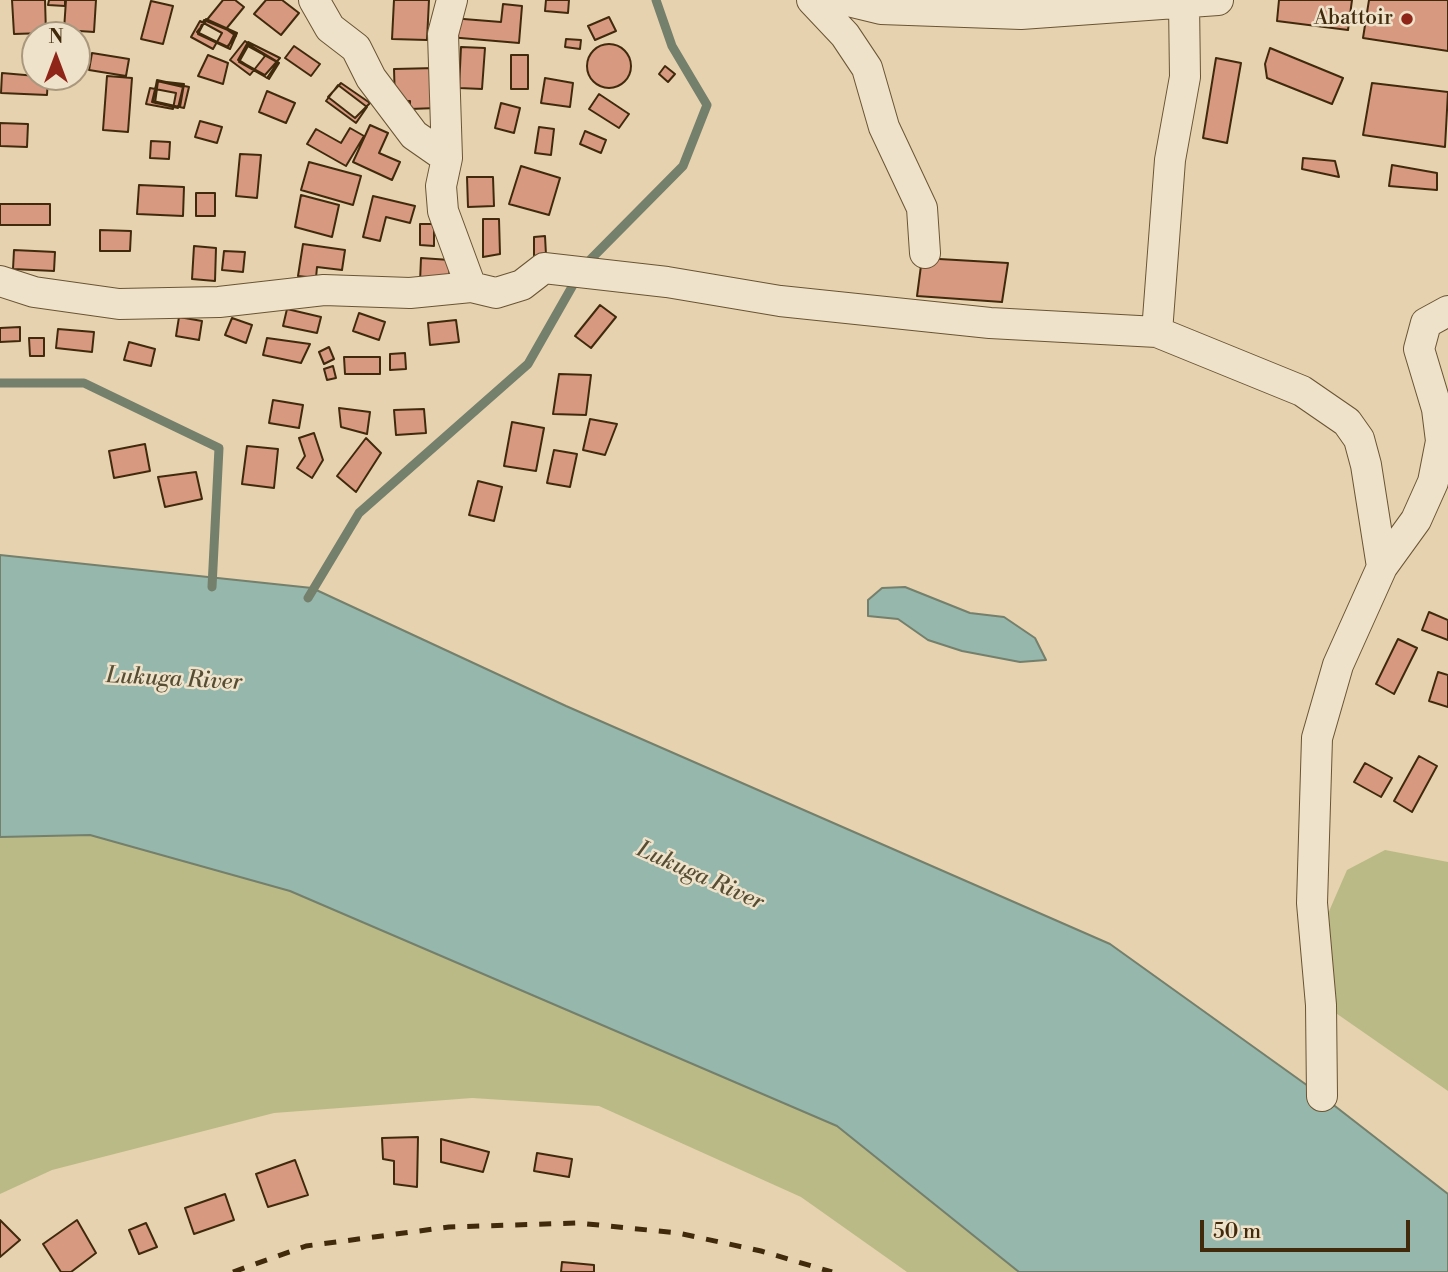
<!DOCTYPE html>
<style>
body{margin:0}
#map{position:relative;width:1448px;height:1272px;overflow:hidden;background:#e6d2ae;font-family:"Libre Bodoni",serif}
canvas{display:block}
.north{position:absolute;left:21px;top:21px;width:70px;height:70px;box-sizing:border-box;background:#efe2ca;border:2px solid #a9987e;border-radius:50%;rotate:0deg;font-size:19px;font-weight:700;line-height:28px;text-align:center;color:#412a0c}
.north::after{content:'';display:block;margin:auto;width:24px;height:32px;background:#8f2418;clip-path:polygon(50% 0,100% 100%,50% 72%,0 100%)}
.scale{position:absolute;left:1200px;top:1220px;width:210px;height:32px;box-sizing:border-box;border:4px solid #412a0c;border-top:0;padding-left:9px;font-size:21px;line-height:24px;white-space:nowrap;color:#412a0c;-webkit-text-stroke:5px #efe2ca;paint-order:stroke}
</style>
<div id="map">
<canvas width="1448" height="1272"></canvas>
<div class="north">N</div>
<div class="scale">50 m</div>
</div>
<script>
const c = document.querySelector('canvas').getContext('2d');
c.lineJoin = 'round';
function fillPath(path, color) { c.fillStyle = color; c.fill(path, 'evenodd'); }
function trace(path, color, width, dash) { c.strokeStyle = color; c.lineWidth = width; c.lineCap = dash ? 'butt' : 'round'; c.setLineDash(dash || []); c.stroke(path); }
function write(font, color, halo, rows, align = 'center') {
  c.font = font + ' "Libre Bodoni",serif'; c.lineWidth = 5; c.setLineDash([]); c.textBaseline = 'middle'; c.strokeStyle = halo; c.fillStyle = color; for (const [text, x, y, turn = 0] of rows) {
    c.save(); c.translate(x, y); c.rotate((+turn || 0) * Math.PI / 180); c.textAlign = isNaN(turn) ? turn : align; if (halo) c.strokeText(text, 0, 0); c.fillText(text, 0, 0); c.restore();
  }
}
const green = new Path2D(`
 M90 835 290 891 837 1126 1019 1272H907L801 1197 599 1106 472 1098 274 1113 52 1170 0 1194V837Z
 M1385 850 1448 862V1091L1330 1009 1320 932 1347 870Z`);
const water = new Path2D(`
 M0 555 312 588 566 706 1110 944 1322 1096 1448 1194V1272H1019L837 1126 290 891 90 835 0 837Z
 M905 587 970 613 1004 617 1035 638 1046 660 1020 662 962 651 928 640 898 619 868 616V600L882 588Z`);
const stream = new Path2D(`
 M584 266 683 166 707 105 672 46 656 0
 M0 383H84L219 448 212 587
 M308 598 359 513 528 364 577 278`);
const building = new Path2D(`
 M12 0H45L46 33 14 34Z
 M49 0H65V6L48 5Z
 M66 0H96L94 32 64 30Z
 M223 0H235L244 7 226 29 236 36 227 47 197 32Z
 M266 0H282L299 13 281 35 254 14Z
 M394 0H429L427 40 392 39Z
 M546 0H569L568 13 545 11Z
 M1279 0H1352L1348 30 1277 21Z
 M1369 0H1448V51L1363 38Z
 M151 1 173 6 163 44 141 39Z
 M503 4 522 6 519 43 449 37 451 18 501 22Z
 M609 17 616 31 595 40 588 26Z
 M206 19 237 33 230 49 198 34Z
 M204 20 235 33 228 47 198 33Z
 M200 21 222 33 213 49 191 37Z
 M566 39 581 40 580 49 565 47Z
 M245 41 265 56 250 75 230 60Z
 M248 42 280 58 265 75 238 60Z
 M248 44 278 62 267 78 239 60Z
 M587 66a22 22 0 1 1 44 0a22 22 0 1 1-44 0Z
 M248 46 279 63 269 79 239 62Z
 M294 46 320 64 311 76 285 58Z
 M461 47 485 48 482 89 459 88Z
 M1270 48 1343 78 1332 104 1267 78 1265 64Z
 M92 53 129 59 126 76 89 70Z
 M208 55 228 63 223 84 198 76Z
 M511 55H528V89H511Z
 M1216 58 1241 63 1227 143 1203 138Z
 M665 66 675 74 668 82 659 74Z
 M436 68 437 108 410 109V101L395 102 394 69Z
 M2 73 48 77 47 95 1 93Z
 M107 76 132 78 128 132 103 130Z
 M545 78 573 83 570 107 541 103Z
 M157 80 189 87 184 108 153 101Z
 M157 81 183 87 178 108 152 102Z
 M158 81 184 84 180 107 155 103Z
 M341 83 370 103 355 118 328 97Z
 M1372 83 1448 92 1445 147 1363 135Z
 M338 85 367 107 356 123 326 101Z
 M150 88 176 93 173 109 146 104Z
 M267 91 295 103 286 123 259 112Z
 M599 94 629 114 619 128 589 109Z
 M501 103 520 108 514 133 495 128Z
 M200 121 222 127 217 143 195 137Z
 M0 123 28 124 27 147 0 146Z
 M370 125 388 133 379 153 400 162 392 180 353 162Z
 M539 127 554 129 551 155 535 153Z
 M350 128 364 136 346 166 307 144 316 129 341 143Z
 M585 131 606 140 601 153 580 144Z
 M151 141 170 142 169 159 150 158Z
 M240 154 261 155 257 198 236 196Z
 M1303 158 1335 161 1339 177 1302 169Z
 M309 162 361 176 353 205 301 190Z
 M1392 165 1437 173V190L1389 186Z
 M521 166 560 178 549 215 509 204Z
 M467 177H493L494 206 468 207Z
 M139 185 184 187 183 216 137 214Z
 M196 193H215V216H196Z
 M301 195 339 205 332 237 295 227Z
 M373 196 415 206 410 223 386 217 380 241 363 237Z
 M0 204H50V225H0Z
 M483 219H499L500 254 483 257Z
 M420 224H434V246L420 245Z
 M100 230 131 231 130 251H100Z
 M545 236 546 255 534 256V237Z
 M303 244 345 250 342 270 317 267 316 278 298 276Z
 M194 246 216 248 215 281 192 279Z
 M14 250 55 252 54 271 13 269Z
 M224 251 245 252 243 272 222 270Z
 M421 258 450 260 449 282H420Z
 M922 258 1008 263 1002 302 917 296Z
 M600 305 616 317 591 348 575 336Z
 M287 309 321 317 317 333 283 326Z
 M359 313 385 322 379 340 353 331Z
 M179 317 202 321 199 340 176 336Z
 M232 318 252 325 246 343 225 335Z
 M456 320 459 342 430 345 428 323Z
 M20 327V341L0 342V328Z
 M58 329 94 332 92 352 56 348Z
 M29 338H44V356H30Z
 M267 338 310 344 301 363 263 355Z
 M129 342 155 349 151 366 124 360Z
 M329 347 334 359 324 364 319 352Z
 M405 353 406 369 390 370V354Z
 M344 357H380V374H345Z
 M333 366 336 378 327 380 324 369Z
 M559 374 591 375 586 415 553 414Z
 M273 400 303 405 299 428 269 423Z
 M339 408 370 412 367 434 341 427Z
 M424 409 426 433 396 435 394 410Z
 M590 419 617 424 605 455 583 450Z
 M512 422 544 428 536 471 504 466Z
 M314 433 323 460 312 478 297 468 305 456 299 438Z
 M366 438 381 453 356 492 337 476Z
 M145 444 150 471 114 478 109 451Z
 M247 446 278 449 274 488 242 484Z
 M554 450 577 454 570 487 547 483Z
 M196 472 202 499 165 507 158 477Z
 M478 481 502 487 494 521 469 515Z
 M1429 612 1448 620V640L1422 630Z
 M1398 639 1417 648 1394 694 1376 684Z
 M1438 672 1448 675V707L1429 701Z
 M1419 756 1437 766 1412 812 1394 801Z
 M1365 763 1392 778 1381 797 1354 782Z
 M418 1137 417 1187 394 1184V1161L383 1159 382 1138Z
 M441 1139 489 1152 483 1172 441 1162Z
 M537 1153 572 1159 569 1177 534 1171Z
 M295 1160 308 1195 268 1207 256 1174Z
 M225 1194 234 1220 194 1234 185 1208Z
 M0 1220 20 1240 0 1257Z
 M77 1220 96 1253 71 1272H61L43 1244Z
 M146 1223 157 1247 139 1254 129 1230Z
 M562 1262 594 1265V1272H561Z`);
const street = new Path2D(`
 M314 0 330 28 356 48 371 78 414 135 447 158
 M452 0 443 34 447 158 441 186 443 211 471 287
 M812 0 845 35 867 68 884 127 922 208 925 253
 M844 0 881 9 1021 14 1218 0
 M0 281 34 292 119 304 219 302 324 290 410 293 471 287 496 293 522 285 544 268 667 282 780 301 990 323 1157 332 1302 391 1347 422 1359 439 1366 465 1382 567
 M1157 332 1170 160 1185 77 1184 2
 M1322 1096 1321 1005 1312 903 1317 738 1338 665 1382 567 1416 520 1433 482 1441 441 1437 409 1419 349 1426 323 1448 311`);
const rail = new Path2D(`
 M233 1272 306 1246 449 1227 578 1223 678 1233 761 1251 832 1272`);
const markers = [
 [1407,19,7,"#8f2418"]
];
const poiNames = [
 ["Abattoir",1393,19]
];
const waterNames = [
 ["Lukuga River",174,680,3],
 ["Lukuga River",700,877,24]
];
fillPath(green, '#baba86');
fillPath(water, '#96b7ac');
trace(water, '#747f6c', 2);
trace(stream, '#747f6c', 9);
fillPath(building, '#d79980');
trace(building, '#412a0c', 2);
trace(street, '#6a5434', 32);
trace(street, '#efe2ca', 30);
trace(rail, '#412a0c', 5, [12, 12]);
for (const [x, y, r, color] of markers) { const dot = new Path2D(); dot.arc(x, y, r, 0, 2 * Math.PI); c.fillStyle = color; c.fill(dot); trace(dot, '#efe2ca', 2.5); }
write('21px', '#412a0c', '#efe2ca', poiNames, 'right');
write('italic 23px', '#564d34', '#efe2ca', waterNames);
</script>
